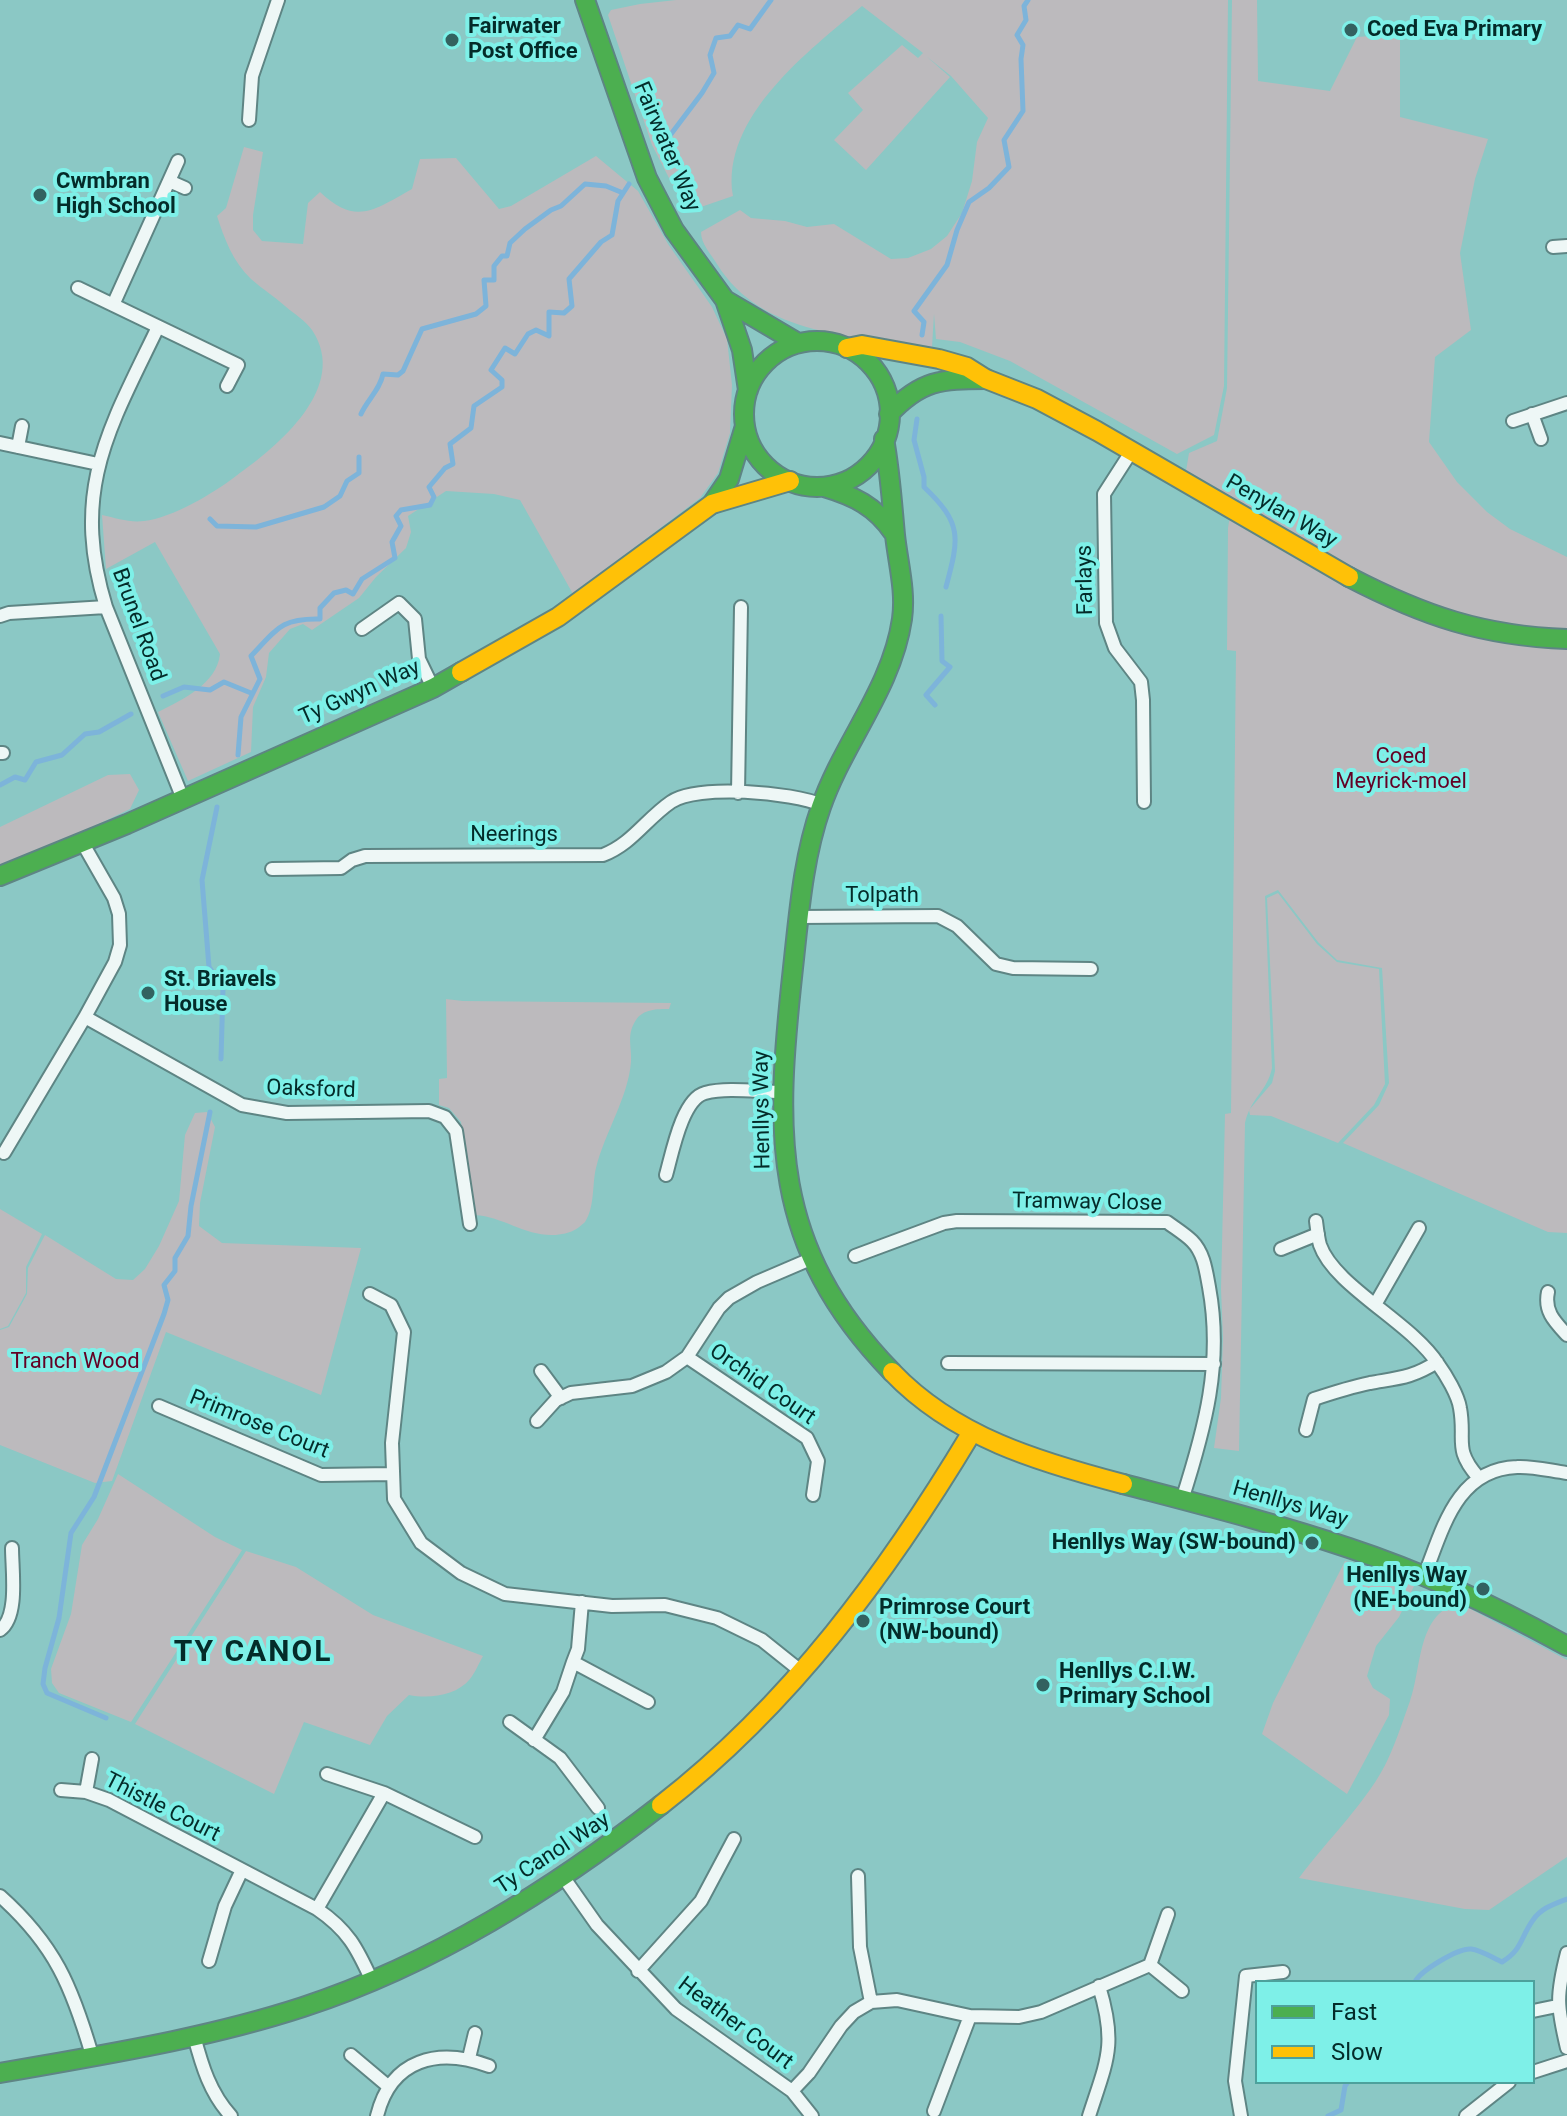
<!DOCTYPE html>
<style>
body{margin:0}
#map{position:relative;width:1567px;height:2116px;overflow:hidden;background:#8bc8c5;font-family:Roboto,sans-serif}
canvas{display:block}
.legend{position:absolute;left:1255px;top:1980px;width:280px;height:104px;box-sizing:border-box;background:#7ef0e8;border:2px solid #4da19c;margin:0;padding:10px 14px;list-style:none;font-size:24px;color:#042b29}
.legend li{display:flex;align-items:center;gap:16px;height:40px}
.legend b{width:40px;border:2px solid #4da19c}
</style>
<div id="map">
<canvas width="1567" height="2116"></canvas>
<ul class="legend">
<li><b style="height:10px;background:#4caf50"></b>Fast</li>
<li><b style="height:10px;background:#ffc107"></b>Slow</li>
</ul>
</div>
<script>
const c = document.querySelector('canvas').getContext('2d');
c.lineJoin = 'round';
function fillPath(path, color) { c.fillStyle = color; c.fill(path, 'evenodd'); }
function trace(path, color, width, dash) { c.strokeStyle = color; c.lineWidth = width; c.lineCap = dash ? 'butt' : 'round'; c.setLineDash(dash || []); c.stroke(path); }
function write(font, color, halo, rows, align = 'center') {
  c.font = font + ' Roboto,sans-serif'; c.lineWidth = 8; c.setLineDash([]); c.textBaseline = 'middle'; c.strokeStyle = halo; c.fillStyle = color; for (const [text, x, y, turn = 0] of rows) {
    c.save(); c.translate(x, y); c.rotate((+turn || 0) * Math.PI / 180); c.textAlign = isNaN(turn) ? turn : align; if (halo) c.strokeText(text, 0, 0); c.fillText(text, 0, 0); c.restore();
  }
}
const green = new Path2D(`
 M676 0H1228L1224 386 1214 435 1177 454 1010 361 960 342 936 339 934 314 932 347C856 336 762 337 717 264 711 254 701 244 701 232L740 210 751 218 785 221 807 227 834 224 891 259 908 258 931 249 947 236 962 213 972 181 977 142 988 118 951 76 926 56 950 77 866 170 834 140 863 110 848 93 902 45 918 58 923 53 862 6C810 50 720 117 733 196L698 208 685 209 652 145 608 15 611 10 640 4Z
 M1232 0H1257L1258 81 1330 91 1357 37 1400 34V117L1488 139 1475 179 1460 253 1471 330 1435 357 1429 442 1457 482 1487 512 1510 529 1567 557V1233L1548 1232 1343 1143 1379 1105 1389 1083 1382 968 1337 960 1318 942 1278 890 1265 896 1272 1068C1267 1092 1251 1097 1245 1123L1239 1451 1214 1448 1221 1398 1223 1338 1221 1289 1225 1114 1231 1113 1236 651 1227 650 1228 528 1232 503 1186 471 1189 453 1217 441 1227 388Z
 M244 147 263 152 253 215V230L262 241 303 244 308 203 320 192C356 226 374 210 412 189L420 159 456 158 499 209 511 206 596 156 638 191 668 244 712 307 727 339 732 385 730 433 718 473 700 498 573 594 520 500 494 494 446 491 408 516 411 532 406 548 376 577 359 598 312 630 303 624 290 629 269 653 266 677 253 707 251 752 188 781 158 712C182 700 217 684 220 654L155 542 106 569 102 515C116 518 130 523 144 521 172 518 214 493 236 476 278 446 350 387 312 330 306 321 293 313 285 306 274 296 262 289 251 279 233 262 224 238 217 216L226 208Z
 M130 774 139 790 130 809 49 848 0 865V827L108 775Z
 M1278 893 1317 944 1337 962 1379 969 1385 1084 1374 1105 1338 1143 1271 1116 1250 1115 1249 1110 1272 1083 1275 1071 1267 898Z
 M446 999 463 1001 671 1003 669 1009C657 1009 643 1009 636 1020 626 1035 632 1046 631 1062 628 1098 605 1132 596 1168 592 1184 595 1207 585 1222 581 1226 574 1231 570 1232 534 1244 508 1217 475 1215L461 1122 449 1108 439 1105V1079L447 1078Z
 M207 1112 215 1127 200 1203 199 1226 222 1243 361 1248 321 1395 166 1332 112 1481 95 1483 0 1445V1330L9 1327 27 1294 28 1268 45 1235 116 1279 133 1280 145 1269 159 1246 179 1201 185 1135 195 1113Z
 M0 1209 42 1234 26 1267V1293L8 1326 0 1329Z
 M118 1474 215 1537 242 1550 131 1722 59 1693 52 1683 51 1669 71 1614 82 1545 98 1519Z
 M246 1551 296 1567 373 1615 483 1656C479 1663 475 1673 470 1679 456 1696 429 1699 409 1695L387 1716 370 1745 304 1722 274 1794 135 1724Z
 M1345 1561 1415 1584 1399 1617 1376 1646 1367 1676 1373 1688 1390 1699 1389 1715 1347 1794 1262 1734 1273 1703Z
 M1461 1604 1567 1660V1857L1489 1910 1465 1909 1299 1878C1326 1841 1370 1799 1388 1759 1397 1740 1403 1720 1410 1701 1422 1668 1417 1610 1461 1604Z`);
const stream = new Path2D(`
 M662 146 702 93 714 73 710 55 716 38 730 36 738 25 750 29 771 0
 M922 335 924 322 914 311 947 265 957 230 969 202 989 188 1009 167 1004 140 1023 111 1021 59 1023 45 1017 35 1026 20 1024 6 1028 0
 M361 414C367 400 380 390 383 374L398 375 403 371 422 329 476 314 486 306 484 280H494V266L502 256H507L510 243 525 229 551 210 561 206 585 184 606 186 623 193
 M917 419 914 440 924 477V487C963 524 959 538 946 587
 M210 519 217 526 256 527 324 507 340 496 347 481 359 473V457
 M163 696 184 687 210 690 224 682 251 693
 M935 705 926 695 950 667 942 661 941 616
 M238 755 241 717 260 679 251 656C277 629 281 618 320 619V608L334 593 346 590 353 594 362 579 395 558 392 542 401 526 396 516 401 510 430 505 434 497 429 487 445 468 453 464 450 444 471 428 474 406 502 387V380L491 370 505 348 515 354 528 334 536 330 549 336V312L564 313 572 306 569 279 601 242 612 235 618 201 629 184
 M0 785 15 777 25 780 36 762 62 755 85 734 99 732 131 714
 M217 807 202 880 209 967 223 988 221 1059
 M106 1718 47 1693 43 1684 45 1668 59 1618 71 1533 94 1497 164 1314 168 1300 164 1285 175 1271V1258L188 1236 191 1206 210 1112
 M1415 1982C1420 1971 1458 1948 1471 1949 1481 1950 1493 1958 1502 1962 1523 1949 1520 1938 1533 1920 1541 1908 1554 1904 1567 1899
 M1328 2116 1341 2110 1345 2086 1348 2082`);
const street = new Path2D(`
 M249 120 252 76 278 0
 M169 181 185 188
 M1553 247 1567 246
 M78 288 238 365 227 386
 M113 305 178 161
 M158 327C109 429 70 490 106 607L183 799
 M1532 414 1541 439
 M1513 421 1567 403
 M0 443 98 464
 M18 447 22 426
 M1131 452 1104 494 1106 623 1115 648 1141 682 1143 700 1144 802
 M0 616 9 613 106 607
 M362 629 399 603 415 619 419 659 433 688
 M0 753H3
 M738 793 741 607
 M272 869 341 868 352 860 365 856 603 855C632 844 646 819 671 802 697 784 792 792 822 805
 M799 917 938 916 957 926 996 964 1013 968 1091 969
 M85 1017 242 1105 287 1113 429 1111 445 1117 456 1131 470 1224
 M4 1153 85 1017 115 962 120 945 119 914 114 898 82 842
 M666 1175C672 1154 682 1099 705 1093 728 1087 758 1092 781 1092
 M1316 1221C1317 1229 1318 1238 1320 1245 1334 1286 1412 1323 1438 1364 1446 1375 1458 1395 1460 1408 1466 1441 1453 1448 1478 1477
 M1281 1249 1318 1234
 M855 1256 944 1223 957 1221 1167 1222C1175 1228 1185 1234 1192 1241 1204 1253 1206 1271 1209 1287 1223 1363 1205 1428 1182 1500
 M1548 1292C1544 1311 1554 1321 1567 1335
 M370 1294 391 1305 404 1332 392 1443 394 1499 421 1543 461 1573 505 1594 612 1606 665 1605 717 1618 762 1640 802 1672
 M1376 1303 1419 1228
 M687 1357 807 1438 818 1461 813 1495
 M948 1363 1214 1364
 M541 1371 561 1398
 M159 1406 321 1475 393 1474
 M537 1421 556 1400 571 1393 632 1386 666 1372 687 1357 719 1308 729 1298 757 1282 813 1258
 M1306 1430 1314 1399C1332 1393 1351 1387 1370 1383 1398 1378 1412 1378 1437 1362
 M1425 1574C1443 1528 1457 1469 1517 1467 1533 1466 1551 1471 1567 1473
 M582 1602 578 1649 573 1662 648 1702
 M0 1630C19 1617 12 1570 12 1548
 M510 1722 560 1758 598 1808
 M534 1740 563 1692 573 1662
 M327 1774 384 1793 475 1837
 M61 1790 86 1792 109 1800 317 1909C348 1930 357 1948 372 1981
 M86 1792 92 1759
 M858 1876 860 1947 871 2002
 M564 1878 597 1925 676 2009 792 2091 809 2073 841 2026 854 2012 871 2002 897 2000 970 2016 1019 2017 1041 2012 1150 1965 1182 1991
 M0 1896C55 1945 72 1987 92 2055
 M317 1909 384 1793
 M1567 1953C1556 1996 1557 2006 1567 2048
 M209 1961 225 1906 241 1872
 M1150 1965 1168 1914
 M638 1971 701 1901 734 1839
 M1533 2011 1557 2006
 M194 2036C202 2066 210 2093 231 2116
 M351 2055 389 2087
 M469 2058 475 2033
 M1533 2072 1567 2061
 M792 2091 812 2116
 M934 2111 970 2016
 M377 2116C391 2059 438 2047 489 2066
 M1089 2116C1107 2060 1117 2045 1099 1986
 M1241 2116 1235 2081 1246 1976 1283 1972
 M1466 2116 1509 2082`);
const fast = new Path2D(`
 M585 0 647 178 674 230 725 300 742 350 748 390
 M725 300 798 343
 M744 414a73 73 0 1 1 146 0a73 73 0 1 1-146 0Z
 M889 414C921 380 941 379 986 379
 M884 439C890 471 892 503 895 535 898 563 906 591 902 619 892 688 843 743 821 807 803 858 799 914 793 968 775 1132 769 1245 892 1372
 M824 487C854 496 875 506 893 532
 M712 504 729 479 745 426
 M1349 577C1424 616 1483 636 1567 639
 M0 876 127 824 433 688 461 672
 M1123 1484C1199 1504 1275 1523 1349 1548 1425 1573 1497 1607 1567 1646
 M0 2073C101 2055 205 2039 303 2007 434 1964 553 1889 661 1805`);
const slow = new Path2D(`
 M847 348 862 345 939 359 967 367 986 379 1037 399 1097 431 1349 577
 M461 672 558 617 712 504 790 481
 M892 1372C954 1437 1039 1462 1123 1484
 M661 1805C791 1704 888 1572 972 1432`);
const markers = [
 [1351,30,8,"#336260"],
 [452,40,8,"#336260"],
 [40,195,8,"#336260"],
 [148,993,8,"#336260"],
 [1312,1543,8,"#336260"],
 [1483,1589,8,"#336260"],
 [863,1621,8,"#336260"],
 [1043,1685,8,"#336260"]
];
const poiNames = [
 ["Fairwater",468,27],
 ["Post Office",468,52],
 ["Coed Eva Primary",1367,30],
 ["Cwmbran",56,182],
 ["High School",56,207],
 ["St. Briavels",164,980],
 ["House",164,1005],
 ["Henllys Way (SW-bound)",1296,1543,"right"],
 ["Henllys Way",1467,1576,"right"],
 ["(NE-bound)",1467,1601,"right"],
 ["Primrose Court",879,1608],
 ["(NW-bound)",879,1633],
 ["Henllys C.I.W.",1059,1672],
 ["Primary School",1059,1697]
];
const streetNames = [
 ["Fairwater Way",666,147,67],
 ["Penylan Way",1281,512,30],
 ["Farlays",1086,580,-91],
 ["Brunel Road",138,625,70],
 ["Ty Gwyn Way",360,693,-24],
 ["Neerings",514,835],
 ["Tolpath",882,896],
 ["Oaksford",311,1090,2],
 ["Henllys Way",763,1110,-91],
 ["Tramway Close",1087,1203,1],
 ["Orchid Court",762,1385,35],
 ["Primrose Court",259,1425,22],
 ["Henllys Way",1290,1505,16],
 ["Thistle Court",162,1808,27],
 ["Ty Canol Way",553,1854,-33],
 ["Heather Court",735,2024,37]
];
const parkNames = [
 ["Coed",1401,757],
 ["Meyrick-moel",1401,782],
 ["Tranch Wood",75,1362]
];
const districtNames = [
 ["TY CANOL",253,1653]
];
fillPath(green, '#bcbabd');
trace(stream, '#7db4da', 5);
trace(street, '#5e8584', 16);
trace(fast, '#5e8584', 22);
trace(slow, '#5e8584', 22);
trace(street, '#eef7f6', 12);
trace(fast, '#4caf50', 18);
trace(slow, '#ffc107', 18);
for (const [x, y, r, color] of markers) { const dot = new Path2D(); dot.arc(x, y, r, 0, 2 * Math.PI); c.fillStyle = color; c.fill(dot); trace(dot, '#7ef0e8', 3); }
write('bold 22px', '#042b29', '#7ef0e8', poiNames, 'left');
write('22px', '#042b29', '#7ef0e8', streetNames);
write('22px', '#630024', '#7ef0e8', parkNames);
c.letterSpacing = '2px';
write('bold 30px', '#042b29', '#7ef0e8', districtNames);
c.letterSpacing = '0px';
</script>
